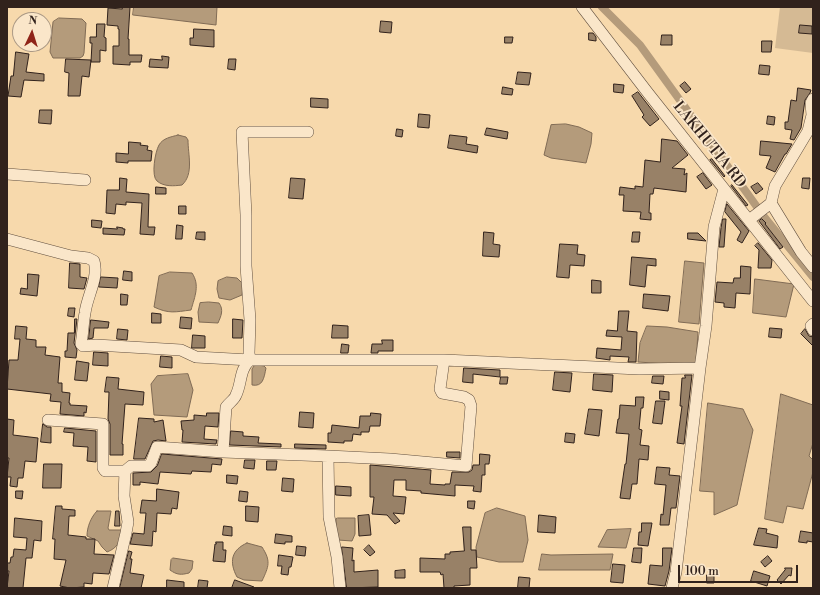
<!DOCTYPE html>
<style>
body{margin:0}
#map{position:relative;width:820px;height:595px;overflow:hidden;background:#f7d9ac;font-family:"Libre Bodoni",serif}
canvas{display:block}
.frame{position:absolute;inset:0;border:8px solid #31221c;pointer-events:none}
.north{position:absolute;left:12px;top:12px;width:40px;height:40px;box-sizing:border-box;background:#fae6c9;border:1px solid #aa9884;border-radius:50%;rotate:4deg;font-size:11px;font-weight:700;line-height:16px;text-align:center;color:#31221c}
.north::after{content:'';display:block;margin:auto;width:14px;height:18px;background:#8f2418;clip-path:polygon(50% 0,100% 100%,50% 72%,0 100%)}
.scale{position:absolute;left:678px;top:565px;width:120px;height:18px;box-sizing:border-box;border:2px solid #31221c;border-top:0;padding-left:5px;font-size:12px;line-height:14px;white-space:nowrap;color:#31221c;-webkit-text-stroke:3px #fae6c9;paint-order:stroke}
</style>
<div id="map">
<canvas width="820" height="595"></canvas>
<div class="frame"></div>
<div class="north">N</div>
<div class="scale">100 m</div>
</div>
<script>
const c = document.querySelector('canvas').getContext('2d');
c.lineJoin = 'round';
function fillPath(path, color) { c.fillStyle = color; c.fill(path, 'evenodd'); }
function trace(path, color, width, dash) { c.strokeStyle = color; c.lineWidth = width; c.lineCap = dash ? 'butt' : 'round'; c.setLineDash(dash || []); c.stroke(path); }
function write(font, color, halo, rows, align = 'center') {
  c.font = font + ' "Libre Bodoni",serif'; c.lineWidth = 3.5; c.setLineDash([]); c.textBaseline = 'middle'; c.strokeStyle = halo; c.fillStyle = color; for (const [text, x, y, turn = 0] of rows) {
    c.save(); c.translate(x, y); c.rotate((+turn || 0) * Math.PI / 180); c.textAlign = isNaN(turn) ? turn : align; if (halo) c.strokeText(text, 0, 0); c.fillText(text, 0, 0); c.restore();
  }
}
const green = new Path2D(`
 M780 7H813V53L775 48Z`);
const water = new Path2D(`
 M134 7H217L216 25 133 15Z
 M59 18 82 19 86 23 84 53 83 56 80 58H53L50 52 53 22Z
 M566 124 579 127 592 133 591 144 586 163 551 158 544 155 551 125Z
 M178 135 186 137 188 140C188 155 194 174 182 185 174 186 164 187 157 181 151 176 155 152 159 145 163 138 171 137 178 135Z
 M685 261 704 263 699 324 679 322Z
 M170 272 192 273C200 285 195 296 191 310 175 312 169 314 154 307L159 276Z
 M227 277 237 278 243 284 242 295 230 300 219 298 217 289 218 281Z
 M755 279 794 284 786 317 753 313Z
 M209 302 219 303C224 310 221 316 218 323L199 322 198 312 200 303Z
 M647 326 667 327 698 332 696 363 668 364 638 362 640 343Z
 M258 365 264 366 266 368C264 378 263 387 252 385V369L254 366Z
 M188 374 193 390 187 417 154 415 151 384 157 376Z
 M781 394 813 405V443L809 456 813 460V472L803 509 787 506 783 523 765 519Z
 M708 403 743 409 753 430 737 505 714 515V492L700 491Z
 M497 508 525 516 528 540 523 562H499L477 557 476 547 485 513Z
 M97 511H111L108 528 109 530H122C121 540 118 548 107 552L102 547 98 541 87 536C87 527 91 517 97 511Z
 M338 518H355V534L352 541 338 540 336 538V519Z
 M631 529 626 548 598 547 607 530Z
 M247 543 262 547C271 561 269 566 262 581L244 580 237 577C229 562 231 550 247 543Z
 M542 554 551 555 613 554 610 570H539Z
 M173 558 193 561 192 569 189 573C181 575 177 575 170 570L171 560Z`);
const canal = new Path2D(`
 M602 7 640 45 765 218 813 277`);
const building = new Path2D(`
 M122 7H130L128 39H129V55H142L141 62H130V65L113 64V46H119V29H118V26L107 25 108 8 122 9Z
 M381 21 392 22 391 33 380 32Z
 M97 24H105L104 37 106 38V51L100 50V62H91L92 43H90V37H96Z
 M800 25 812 26V34L799 33Z
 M194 29 214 30V47L190 45V38H193Z
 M589 33H593L596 37V41L589 40Z
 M662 35H672V45H661Z
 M505 37H513L512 43H505Z
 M762 41H772L771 52H762Z
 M16 52 29 54 26 72 44 74V81L24 80 21 97 8 96 11 76H13Z
 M162 56 169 57 168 68 149 67 150 59 162 60Z
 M66 59 91 60 89 77 82 76 80 96H68L69 73 65 72Z
 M229 59H236L235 70 228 69Z
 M760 65 770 66 769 75 759 74Z
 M518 72 531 73 529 85 516 84Z
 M685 82 691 89 686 93 680 86Z
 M614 84 624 85 623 93 614 92Z
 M503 87 513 89 512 95 502 94Z
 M798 88 811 90 810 93 805 100 801 128 794 140 790 139 792 130 785 129V122H788L791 100 796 101Z
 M638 92 659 119 650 126 642 117 644 115 632 96Z
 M311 98 328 99V108L311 107Z
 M40 110H52L51 124 39 123Z
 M419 114 430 115 429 128 418 127Z
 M768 116 775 117 774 125 767 124Z
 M487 128 508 132 507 139 485 135Z
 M397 129 403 130 402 137 396 136Z
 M450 135 467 137 466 144 478 146 477 153 448 148Z
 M662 139 677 141 688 155 672 168 685 169 684 175 687 173 686 192 654 188 653 194H650L649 213H651V220L640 219 641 212 623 211 624 195H619L620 187 635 189V186L643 187 645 160 660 162Z
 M761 141 792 144 786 154H785L775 172 766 168 771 156 760 155Z
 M129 142 141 143 140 145 148 146 147 150 152 151 151 161H128V163L116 162V153L128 154Z
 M712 159 725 176 724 177 710 160Z
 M703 173 712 185 706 189 697 177Z
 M120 178 127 179 126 192 149 194 148 227H155L154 235 140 234 142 203 126 202V205L116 204 115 214 106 213 107 190H119Z
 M291 178 305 179 303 199 289 198Z
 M803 178H810L809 189 802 188Z
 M758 183 763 189 756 194 751 187Z
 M732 185 748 205 746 206 731 186Z
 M156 187 166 188V194H156Z
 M727 204 749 231 742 243 737 240 741 232 725 212Z
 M179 206H186V214H179Z
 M723 219H726L724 247H719L721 228Z
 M762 219 766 223 765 224 783 247 780 249 759 221Z
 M92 220 102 221 101 228 92 227Z
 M177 225 183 226 182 239H176Z
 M117 227 123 228V229H125L124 235 103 234V228L117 229Z
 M197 232H205V240L196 239Z
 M484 232 494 233 493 244 500 245 499 257 483 256Z
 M633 232H640L639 242H632Z
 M688 233H698L706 241 688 239Z
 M758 243 772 260 771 268H758L759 250 755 246Z
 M560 244 578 245 577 254 585 255 584 266 570 265 569 278 557 277Z
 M632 257 656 259V266L647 265 645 287 630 285Z
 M70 263 80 264V277L87 278 84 289 69 288Z
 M741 266 751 267 750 294 736 293 735 308 724 307V303L715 302 717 282 733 283 734 278H740Z
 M124 271 132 272V281L123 280Z
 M28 274 39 275 37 296 20 294 21 288 27 289Z
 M101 277 118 278 117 288 99 287Z
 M592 280 601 281V293H592Z
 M121 294 128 295 127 305H121Z
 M644 294 670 296 668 311 643 308Z
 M69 308H75L74 317 68 316Z
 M619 311H629L627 331 637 332 636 362H628L629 357 610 356V360L596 358 597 348 621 350 622 337 606 336 607 330 617 331Z
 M152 313 161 314V323H152Z
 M181 317 192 318 191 329 180 328Z
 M75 319H77L74 343 77 350 76 358 65 357V351H67L68 333H74Z
 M233 319 243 320 242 338H233Z
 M91 320 109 322 108 328H94L93 338 89 339Z
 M333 325 348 326V338H332Z
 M16 326 27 327 26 339 36 340V347H46L45 355 60 357 58 383H62V392L70 393 69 403H70V405L87 406 86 413 84 412V416L60 414 61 402 50 401 51 394 7 389 9 360H18L20 339H15Z
 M770 328 782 329 781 338 769 337Z
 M118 329 128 330 127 340 117 339Z
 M805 329 809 336 813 337V346L801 334Z
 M193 335 205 336V348H192Z
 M382 340H393V351H378V353H371L372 344H382Z
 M342 344 349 345 348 353H341Z
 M94 352 108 353V366L93 365Z
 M161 356 172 357V368L160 367Z
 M77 361 89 363 87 381 75 380Z
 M464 368 500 370V377L473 374V383L463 382Z
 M555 372 572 373 570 392 553 390Z
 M594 374 613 375 612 392 593 390Z
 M685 375H692L684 444 677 443 682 406H680L682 378H685Z
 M653 376H664L663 384 652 383Z
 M107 377 119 378 118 389 144 392 143 405 125 404 122 444H123V455H110V424L108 419 109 392H105Z
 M501 377H508L507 384H500Z
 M660 391 669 392V400L660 399Z
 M636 397H644L643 408H641L639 429 642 430 640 445 649 446 648 460 639 459 637 484H632L630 499 620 498 625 464H626L629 434 616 433 618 419H619L620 405 635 406Z
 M656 401H665L662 424 653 423Z
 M589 409 602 410 599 436 585 434Z
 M300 412 314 413 313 428 299 427Z
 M207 413H219L218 427 205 426 204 439 217 440 216 444 182 442 183 430H182L181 421 194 420V415L206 416Z
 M371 413 381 414 380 426H370L369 432H361V435L353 434 352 441H344V443L328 442V433H331L332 425 359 428 360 416H370Z
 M139 418 154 419V422L163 420 166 441 158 440 153 441 145 459H134Z
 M7 419 14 420 13 435 38 438 36 462 25 461 23 478H18L17 487 10 486 11 477H7L9 458H7Z
 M43 424 47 427H51V443L41 442Z
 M65 428 96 431V462L87 461 88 447 73 446 74 433 64 432Z
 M231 431 243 432V436L259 437 258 443 281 444V447L230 445Z
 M566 433 575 434 574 443 565 442Z
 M295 444 326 445V449L295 448Z
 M447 452H460V458L447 457Z
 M162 454 222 459 221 465 212 464 211 472 192 471 191 474 160 472 158 484 140 482V485H133V473L151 472 157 466Z
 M480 454 490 455 489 464H485V475H482L481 492 473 491 474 486 455 485V496L421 493V491L406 490V480H394L393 496 406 497 404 514 393 513 400 521 395 524 387 515 372 514 374 497H370V465L431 470 430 484 445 485V484H450L452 472H469L472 470 473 465H479Z
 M245 460H255L254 469 244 468Z
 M267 461H277L276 470H267Z
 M44 464H62L61 488H43Z
 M657 467 670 468 669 475 680 476 676 508H671L669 525H660L661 514 663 515 666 485 655 484Z
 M227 475 238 476 237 484 227 483Z
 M283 478 294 479 293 492 282 491Z
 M336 486 351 487V496L336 495Z
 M157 489 179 492 177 509 172 508 171 514 157 513 156 532 153 531 152 546 130 544 133 533 144 534 146 513H140L142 500 156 501Z
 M16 491H23L22 499 16 498Z
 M240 491 248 492 247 502 239 501Z
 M468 501H475L474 509 468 508Z
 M56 506H62V509L75 510V516H69L68 535 86 537V539H95L94 554 114 555 109 574 93 573 92 584 84 583V587L70 588 60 586 66 560 54 559 55 539H53Z
 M246 506 259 507 258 522 246 521Z
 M116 511H119L120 526H115Z
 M369 515 371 535 359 536 358 516Z
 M539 515 556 517 555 533 538 532Z
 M15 518 42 521 41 541 34 540 32 558H26L23 588H7L9 571H7V563H10L11 557H13L14 549 26 550 27 538 14 537Z
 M642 523H652L648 546 638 545 639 532H641Z
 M224 526 232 527V536L223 535Z
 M463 527H471V550H476L477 568H470V585L454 586V588H444L443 574 441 575 440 572H420V558L445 559V554H450V552L464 551Z
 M759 528 767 529 766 533 778 536 777 548 754 545Z
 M801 531 813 533V542L807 541V543L799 542Z
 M276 534 292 536V542H285V544L275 543Z
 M216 542H223V550H226L225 562 213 561 215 544H216Z
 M369 545 375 552 370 556 364 550Z
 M297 546 306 547 305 556 296 555Z
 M342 547 353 548 352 561 354 560V572L378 570V587L347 588Z
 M634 548H642L641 563 632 562Z
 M663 548H672L669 571 665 586 648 584 650 565 662 566Z
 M129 551 132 552 130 559H132L130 573 144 575 141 588H120Z
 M279 555 293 557 291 567H289L288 575 281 574 282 566H278Z
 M768 556 772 561 765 567 761 562Z
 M613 564 625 565 623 583 611 582Z
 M785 568H792L791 576 789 575 781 584 777 580 785 570Z
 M405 570V578H395V571Z
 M754 571 770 576 767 586 751 581Z
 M707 575 714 576V583H707Z
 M519 577 530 578 529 588H518Z
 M167 580 184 582V588H167Z
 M199 580 208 581 207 588H198Z
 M235 580 254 587V588H232Z`);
const minor = new Path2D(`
 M582 7 648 93 813 301
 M813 99 811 103 812 115 808 131 775 186 771 203 801 252 813 267
 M7 174 85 180
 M749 220 771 203
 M7 239 71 256 88 258 94 261C99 278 87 296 85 313 83 323 83 334 81 344L83 346 96 345 181 350 196 357 250 360 249 353 250 320 246 266V215L242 132H308
 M813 324 811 326 813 330
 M700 368 706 326 714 227 724 189
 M48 420 103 424V468L105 471H125L131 466H148L151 463 157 447 223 452
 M328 456 223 452 226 407C229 403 235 399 236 395 242 383 239 370 250 360H444
 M113 588 126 533 128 522 124 496 125 471
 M340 588 337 557 329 517 328 456 390 459 466 466 471 406 469 400 464 397 442 393 440 389 444 360 639 369 700 368 676 572 672 588`);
const streetNames = [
 ["LAKHUTIA RD",709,145,51]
];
fillPath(green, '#d5ba94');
fillPath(water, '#b49b7b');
trace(water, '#806b55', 1);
trace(canal, '#b49b7b', 8);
fillPath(building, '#988167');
trace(building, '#31221c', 1);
trace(minor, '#625040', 12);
trace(minor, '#fae6c9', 11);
write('15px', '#31221c', '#fae6c9', streetNames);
</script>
